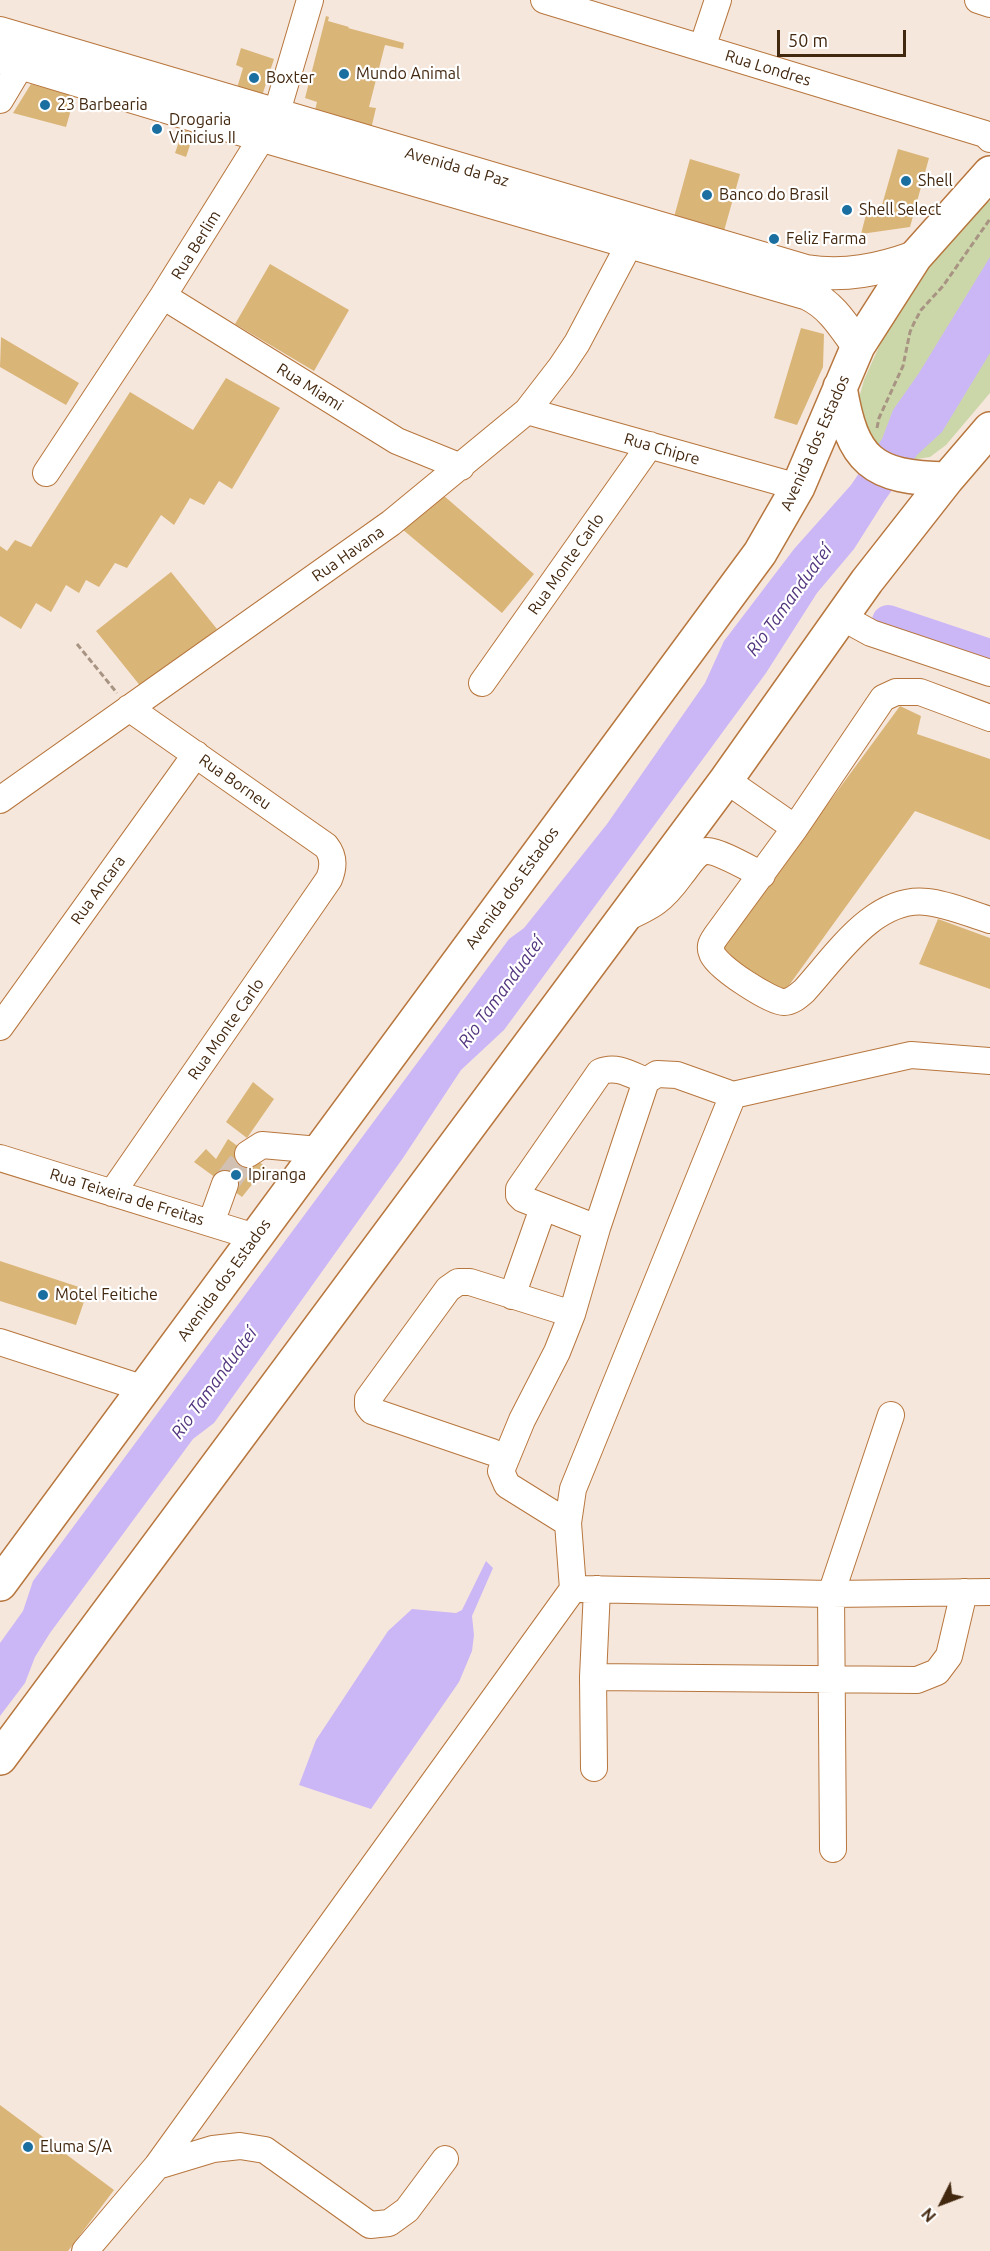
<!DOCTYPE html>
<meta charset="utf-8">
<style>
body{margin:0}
#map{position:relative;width:990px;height:2251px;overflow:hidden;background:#f6e7dc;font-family:Ubuntu,sans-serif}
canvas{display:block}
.north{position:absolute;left:912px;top:2173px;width:60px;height:60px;-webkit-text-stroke:4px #fff;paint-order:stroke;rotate:228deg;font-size:16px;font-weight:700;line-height:24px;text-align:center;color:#432810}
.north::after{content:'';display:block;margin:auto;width:21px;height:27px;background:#432810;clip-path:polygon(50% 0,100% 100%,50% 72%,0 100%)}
.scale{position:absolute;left:777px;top:30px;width:129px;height:27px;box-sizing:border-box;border:3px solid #432810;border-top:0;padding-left:8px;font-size:18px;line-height:21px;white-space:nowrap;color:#432810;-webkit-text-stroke:4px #fff;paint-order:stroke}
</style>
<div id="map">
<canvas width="990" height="2251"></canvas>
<div class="north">N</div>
<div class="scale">50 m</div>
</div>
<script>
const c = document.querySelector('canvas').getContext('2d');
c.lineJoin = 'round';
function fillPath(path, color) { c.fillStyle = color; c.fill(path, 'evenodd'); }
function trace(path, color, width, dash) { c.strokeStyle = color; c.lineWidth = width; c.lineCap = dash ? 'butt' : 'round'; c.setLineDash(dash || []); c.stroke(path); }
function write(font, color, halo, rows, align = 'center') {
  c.font = font + ' Ubuntu,sans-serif'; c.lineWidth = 4.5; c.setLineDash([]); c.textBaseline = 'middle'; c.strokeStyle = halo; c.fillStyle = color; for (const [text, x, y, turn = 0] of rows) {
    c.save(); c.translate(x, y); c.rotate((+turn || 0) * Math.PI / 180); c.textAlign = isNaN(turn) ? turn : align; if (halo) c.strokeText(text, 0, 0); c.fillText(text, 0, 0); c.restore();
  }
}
const green = new Path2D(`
 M990 201V393L946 445 930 457 910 460 889 452 871 441 861 421 859 398 864 380 886 331 913 283 981 205Z`);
const water = new Path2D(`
 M990 257V353L942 432 917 455 885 500 854 549 817 593 766 673 504 1030 461 1070 403 1158 214 1423 193 1439 50 1633 35 1657 25 1683 0 1716V1643L23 1611 33 1581 509 939 524 928 607 824 705 683 724 641 794 549 851 485 882 439 893 410 919 373Z
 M486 1561 493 1568 472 1616 474 1635 472 1651 459 1682 371 1809 299 1785 316 1740 388 1631 412 1609 456 1613 462 1610Z`);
const river = new Path2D(`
 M888 621 990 655`);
const building = new Path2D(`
 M326 16 329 17 328 21 349 27 348 28 404 43 403 49 385 45 369 107 376 108 371 129 314 114 317 102 305 98Z
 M241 48 274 59 262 96 237 88 243 68 236 65Z
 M31 84 75 96 66 127 13 113Z
 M183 130 194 133 186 157 175 153Z
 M898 149 929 158 910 227 861 234 868 207 882 205Z
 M690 159 740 174 724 231 674 217Z
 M270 264 349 310 314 371 235 324Z
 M801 328 824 334 823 367 797 425 774 418Z
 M1 337 79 383 66 405 0 367Z
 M226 378 280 408 232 489 219 481 204 505 190 498 174 525 161 515 127 568 115 563 99 587 86 580 79 593 66 585 51 612 36 603 21 629 0 616V546L7 551 15 540 31 547 130 392 193 430Z
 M443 495 534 574 502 613 402 529Z
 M171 572 217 629 142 688 96 631Z
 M900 706 921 716 917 734 990 759V840L915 811 782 995 721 949Z
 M938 919 990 938V989L919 964Z
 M253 1082 274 1099 247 1138 226 1122Z
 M228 1139 266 1167 242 1197 194 1162 206 1149 216 1159Z
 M0 1261 88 1290 76 1325 0 1301Z
 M0 2105 114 2190 68 2251H0Z`);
const minorTunnel = new Path2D(`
 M225 1184 248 1154`);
const path = new Path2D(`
 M877 428 879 418 903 366 910 332 914 323 921 310 943 286 990 219
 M77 644 117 693`);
const minor = new Path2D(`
 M544 0 985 134 990 139
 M978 0 990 4
 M702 48 718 0
 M0 100 22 63
 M163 296 397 441 461 467
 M527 411 798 487
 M46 473 163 296 276 115 310 0
 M840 616 871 633 990 673
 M482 683 650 445
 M990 718 920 692H896L883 698 795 828 716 936C712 942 709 946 712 953 715 966 771 1002 784 1002 792 1002 798 996 804 991 836 956 874 896 927 902 948 904 970 914 990 920
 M726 780 795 828
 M0 800 391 523 527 411 561 367 577 343 630 243
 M624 919C653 906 662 901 681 875 688 867 696 851 707 851 719 851 750 869 762 875
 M0 1027 196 754
 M248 1154 262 1145 319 1150
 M0 1158 255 1237
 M112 1193 329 879C334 867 334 856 326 846L129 708
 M211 1223 225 1184
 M597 1228 523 1199 519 1195V1189L600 1072C616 1065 630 1074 646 1081
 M512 1296 543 1208
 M0 1342 145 1389
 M492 1452 372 1411 368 1406V1399L448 1289 458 1282H470L572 1314
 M568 1523 507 1485 501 1471 522 1420 557 1352 572 1314 597 1228 646 1081 657 1074 677 1075 733 1095
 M580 1589 831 1594 990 1592
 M597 1589 593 1677 917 1680 937 1672 949 1656 964 1592
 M593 1677 594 1768
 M833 1849 831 1594 891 1415
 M157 2166 213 2149 240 2146 265 2150 370 2225 389 2223 407 2210 445 2159
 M85 2251 157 2166 573 1589 568 1523 573 1489 733 1095 911 1055 990 1061`);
const major = new Path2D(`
 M0 33 806 271C845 277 879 270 915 257
 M0 57 263 136 808 294C831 305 843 325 858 346`);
const highway = new Path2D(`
 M840 387C852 461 872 478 947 479
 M0 1584 760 553 798 487 858 346 915 257 990 173
 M0 1758 726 780 867 581 947 479 990 429`);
const markers = [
 [344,74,6,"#1a6fa0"],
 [254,78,6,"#1a6fa0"],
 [45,105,6,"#1a6fa0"],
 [157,129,6,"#1a6fa0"],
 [906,181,6,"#1a6fa0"],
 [707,195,6,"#1a6fa0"],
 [847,210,6,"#1a6fa0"],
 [774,239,6,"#1a6fa0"],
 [236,1175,6,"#1a6fa0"],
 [43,1295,6,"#1a6fa0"],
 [28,2147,6,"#1a6fa0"]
];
const streetNames = [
 ["Rua Londres",768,68,17],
 ["Avenida da Paz",457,167,16],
 ["Rua Berlim",196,245,-58],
 ["Rua Miami",310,387,32],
 ["Avenida dos Estados",815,443,-66],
 ["Rua Chipre",662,449,16],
 ["Rua Havana",348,554,-35],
 ["Rua Monte Carlo",566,564,-55],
 ["Rua Borneu",235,782,35],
 ["Avenida dos Estados",512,888,-54],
 ["Rua Ancara",98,890,-54],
 ["Rua Monte Carlo",226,1029,-55],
 ["Rua Teixeira de Freitas",127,1197,17],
 ["Avenida dos Estados",224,1280,-54]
];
const poiNames = [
 ["Mundo Animal",356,74],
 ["Boxter",266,78],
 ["23 Barbearia",57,105],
 ["Drogaria",169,120],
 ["Vinicius II",169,138],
 ["Shell",918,181],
 ["Banco do Brasil",719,195],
 ["Shell Select",859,210],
 ["Feliz Farma",786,239],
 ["Ipiranga",248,1175],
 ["Motel Feitiche",55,1295],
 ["Eluma S/A",40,2147]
];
const waterNames = [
 ["Rio Tamanduateí",789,600,-54],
 ["Rio Tamanduateí",501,992,-54],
 ["Rio Tamanduateí",214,1383,-54]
];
fillPath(green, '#cbd7a9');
fillPath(water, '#ccb7f6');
trace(river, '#ccb7f6', 32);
fillPath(building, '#dab578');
trace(minorTunnel, '#d2c1b3', 26, [26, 13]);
trace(minor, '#b7763d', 28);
trace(major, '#b7763d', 34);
trace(highway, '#b7763d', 36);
trace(path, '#a89483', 3, [6, 3]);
trace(minor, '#fff', 26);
trace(major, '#fff', 32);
trace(highway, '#fff', 33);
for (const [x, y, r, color] of markers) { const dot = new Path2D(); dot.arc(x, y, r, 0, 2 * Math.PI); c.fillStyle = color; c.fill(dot); trace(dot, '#fff', 2); }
write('16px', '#432810', '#fff', streetNames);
write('16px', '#432810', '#fff', poiNames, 'left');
write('italic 18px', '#52357e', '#fff', waterNames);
</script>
